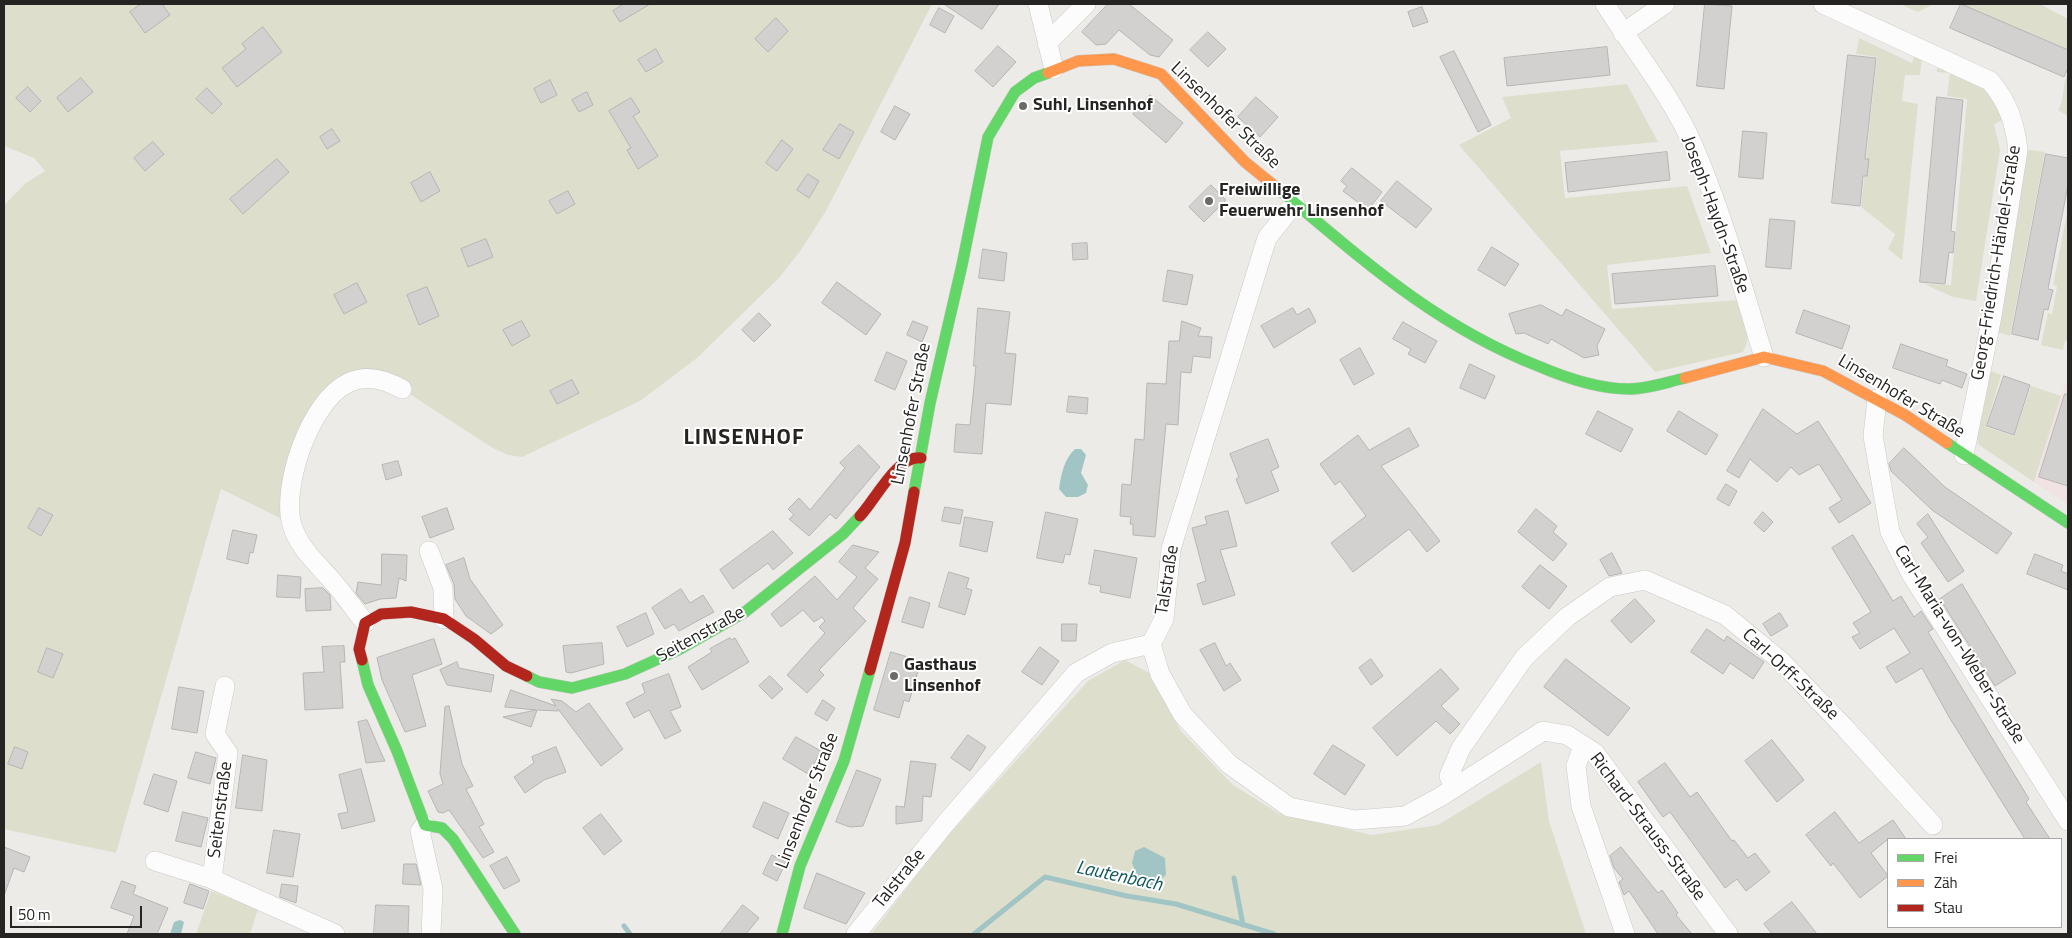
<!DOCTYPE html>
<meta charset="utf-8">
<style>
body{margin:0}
#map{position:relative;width:2072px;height:938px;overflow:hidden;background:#edebe8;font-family:"Titillium Web",sans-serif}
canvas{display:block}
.frame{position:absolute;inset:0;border:5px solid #252422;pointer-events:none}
.legend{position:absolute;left:1887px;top:838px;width:175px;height:90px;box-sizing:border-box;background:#fff;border:1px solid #a8a7a7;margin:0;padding:6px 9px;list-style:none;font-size:15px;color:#252422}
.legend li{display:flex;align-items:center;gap:10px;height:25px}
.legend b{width:25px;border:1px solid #a8a7a7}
.scale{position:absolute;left:10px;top:906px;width:132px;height:22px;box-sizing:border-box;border:2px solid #252422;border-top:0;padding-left:6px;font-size:15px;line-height:18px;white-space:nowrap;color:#252422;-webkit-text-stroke:4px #fff;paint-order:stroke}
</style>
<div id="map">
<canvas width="2072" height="938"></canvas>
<div class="frame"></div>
<ul class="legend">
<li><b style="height:6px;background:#63d668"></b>Frei</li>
<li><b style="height:6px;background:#ff974d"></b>Zäh</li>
<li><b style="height:6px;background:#b3261e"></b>Stau</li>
</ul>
<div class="scale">50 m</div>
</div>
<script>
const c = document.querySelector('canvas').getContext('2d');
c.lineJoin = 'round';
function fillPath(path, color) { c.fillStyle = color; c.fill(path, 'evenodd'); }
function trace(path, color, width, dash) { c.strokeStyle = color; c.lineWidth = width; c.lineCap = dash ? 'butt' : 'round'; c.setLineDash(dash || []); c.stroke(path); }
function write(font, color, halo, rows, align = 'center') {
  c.font = font + ' "Titillium Web",sans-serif'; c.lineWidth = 4; c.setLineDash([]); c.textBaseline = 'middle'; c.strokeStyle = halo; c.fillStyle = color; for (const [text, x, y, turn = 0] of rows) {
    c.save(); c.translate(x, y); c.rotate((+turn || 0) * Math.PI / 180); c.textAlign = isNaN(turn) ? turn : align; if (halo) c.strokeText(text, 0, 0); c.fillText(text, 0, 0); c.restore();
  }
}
const education = new Path2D(`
 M2065 384 2068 385V504L2035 483Z`);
const green = new Path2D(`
 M4 4H932L826 211 801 250 779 278 697 358 640 401 522 457 508 455 491 447 402 389 348 382 305 438 292 524 221 489 116 853 4 829V205L26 183 45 171 34 158 4 146Z
 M1900 4H1934L1918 12Z
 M1958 4H2040L2068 19V50Z
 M1859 38 1912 63 1916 51 1922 58 1920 75H1905L1902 101 1918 104 1902 260 1888 249 1895 234 1861 207 1877 57 1856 54Z
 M1944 63 1980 80 2007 118 1994 124 2000 150 1976 301 1953 297 1924 284 1951 285 1967 99 1947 96 1950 73 1937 72V68Z
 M2068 72V116L2058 110C2065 98 2062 85 2068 72Z
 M1627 84 1658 142 1560 151 1565 198 1687 186 1711 253 1607 265 1612 309 1740 300C1745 318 1753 335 1743 352L1655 372 1459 145 1511 118 1502 97Z
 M2024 149 2045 152 2010 336 1994 331Z
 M2068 208V341H2065L2063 350 2041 345 2048 313 2052 314 2057 286 2053 285Z
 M1991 371 2001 375 1986 427 2014 436 2031 386 2061 396 2034 482 1979 445 1977 439Z
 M1125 660 1151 674 1181 731 1233 785 1280 814 1372 835 1438 825 1541 762 1549 821 1586 934H871L945 839 1088 681Z
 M211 891 258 909 250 934H196Z`);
const water = new Path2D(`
 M1075 449H1081L1086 455 1081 473 1088 485 1086 493 1078 497H1066L1059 489C1061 475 1064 459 1075 449Z
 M1144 847 1165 858 1166 875 1151 887 1140 882 1132 863 1135 851Z
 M180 920 184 922 181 934H170L174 922Z`);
const stream = new Path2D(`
 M1234 878 1243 925
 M624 926 630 934
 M974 934 1045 877 1127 896 1176 904 1274 934`);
const building = new Path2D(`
 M141 4H162L170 15 145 33 130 12Z
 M624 4H650L620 22 613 11Z
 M944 4H999L982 29Z
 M1108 4H1129L1173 40 1159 57 1150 55 1119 30 1106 44 1096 45 1082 32Z
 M1705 4 1732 6 1724 89 1697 86Z
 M1961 4 2068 50V68L2064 77 1950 28Z
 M1422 7 1428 22 1413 27 1408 12Z
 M939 8 954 16 945 33 930 25Z
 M776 18 788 31 768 52 755 39Z
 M263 27 282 52 237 87 222 68 246 49 242 44Z
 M1208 32 1226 49 1208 67 1190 50Z
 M998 46 1016 62 993 87 975 71Z
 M1607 47 1610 75 1507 86 1504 58Z
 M656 49 663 62 646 72 638 60Z
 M1454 51 1491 125 1478 132 1440 57Z
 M1848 55 1876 58 1865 159H1869L1867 176H1863L1860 206 1832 203Z
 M81 78 93 92 68 112 57 98Z
 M550 80 557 95 541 103 534 89Z
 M28 87 41 101 30 112 16 98Z
 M207 88 222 104 212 114 196 99Z
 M587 92 593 105 579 112 572 100Z
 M1150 95 1183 123 1166 143 1133 114Z
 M1256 97 1278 117 1260 137 1238 117Z
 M1937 97 1963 100 1951 231 1955 232 1953 253 1949 252 1945 284 1920 282Z
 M631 98 640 112 633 116 658 156 638 169 627 150 631 148 609 111Z
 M895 106 910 114 895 140 881 132Z
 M840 124 854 132 839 159 823 150Z
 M332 129 340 141 327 149 320 137Z
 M1743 131 1767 133 1763 179 1739 177Z
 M782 140 793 149 777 171 766 163Z
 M153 142 164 154 145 171 134 158Z
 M1667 152 1670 180 1568 192 1565 163Z
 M2046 154 2068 158V185L2048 289 2053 290 2048 310 2044 309 2038 340 2012 334Z
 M277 159 289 172 243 214 230 199Z
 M1352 168 1382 192 1368 210 1343 191 1347 186 1341 181Z
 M430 172 440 191 421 202 411 183Z
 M808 174 819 181 809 198 797 190Z
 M1397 181 1432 209 1416 228 1381 201Z
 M1211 185 1226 200 1204 222 1189 207Z
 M568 191 575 204 557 214 549 201Z
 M1770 219 1795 221 1791 269 1766 267Z
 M486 239 493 257 468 267 461 249Z
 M1087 243 1088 259 1073 260 1072 244Z
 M1492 247 1519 264 1505 286 1478 270Z
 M983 249 1007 253 1004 281 979 278Z
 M1715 266 1718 296 1615 304 1612 274Z
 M1168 270 1193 275 1187 305 1163 301Z
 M837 282 881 314 866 335 822 303Z
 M357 283 367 302 344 314 334 295Z
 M427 287 439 316 419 325 407 295Z
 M1541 305 1562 316 1566 309 1605 329 1597 346 1599 355 1584 358 1551 339 1548 344 1524 333 1516 334 1509 314Z
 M978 308 1010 312 1005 353 1016 354 1011 405 986 403 982 454 954 452 956 424 970 425 976 366H974Z
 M1293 308 1297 315 1309 308 1316 322 1274 348 1261 326Z
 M1804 310 1850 326 1842 349 1796 333Z
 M759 313 771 325 754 342 742 330Z
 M522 321 530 336 512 346 503 330Z
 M913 321 928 327 922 342 907 335Z
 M1182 321 1201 328 1198 336 1212 337 1210 358 1193 356 1191 373 1181 372 1178 425 1166 424 1155 537 1133 535V524H1130L1131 517 1120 516 1122 484 1131 485 1135 439 1144 440 1147 383 1166 384 1169 341H1179Z
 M1403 322 1437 341 1425 363 1408 354 1411 349 1393 339Z
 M1901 344 1948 360 1946 366 1967 374 1962 388 1942 380 1940 384 1893 368Z
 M1360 348 1374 374 1354 385 1340 360Z
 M887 352 907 361 895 390 875 381Z
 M1470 364 1495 376 1485 399 1460 388Z
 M2004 376 2030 385 2014 435 1987 426Z
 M572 380 579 393 557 404 550 391Z
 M2065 394H2068V486L2039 477Z
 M1069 396 1088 398 1087 414 1067 412Z
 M1763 409 1797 434 1818 421 1871 503 1839 523 1829 508 1842 500 1819 464 1799 475 1791 467 1777 482 1750 459 1739 478 1727 471Z
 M1598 411 1633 429 1621 452 1586 434Z
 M1679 411 1718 435 1706 455 1667 431Z
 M1409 428 1419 446 1381 466 1440 541 1427 552 1409 529 1353 572 1331 543 1366 516 1340 481 1335 485 1320 464 1358 435 1369 450Z
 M1268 439 1279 467 1271 471 1279 491 1246 504 1236 479 1239 477 1230 454Z
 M859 445 880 467 836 519 830 514 809 536 789 519 794 515 788 509 799 498 810 510 845 468 840 463Z
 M1904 448 1945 487 2012 533 1997 554 1932 510 1891 471 1889 464Z
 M398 461 402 475 386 480 382 465Z
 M1726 484 1737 491 1729 506 1717 499Z
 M945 507 963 510 960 524 942 521Z
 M39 508 53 515 41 536 28 528Z
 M447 508 454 529 430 538 422 517Z
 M1536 509 1557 526 1553 532 1567 544 1553 561 1518 532Z
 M1228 511 1237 546 1220 550 1235 595 1203 605 1197 584 1206 581 1192 528 1207 524 1205 517Z
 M1046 512 1078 519 1070 555 1065 554 1063 563 1037 558Z
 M1763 512 1773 522 1764 532 1754 523Z
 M1928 514 1964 571 1948 582 1921 543 1928 537 1917 524Z
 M965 517 993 522 987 552 960 546Z
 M233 530 257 535 253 553 250 552 248 564 227 559Z
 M773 531 793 553 773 570 768 563 733 589 720 570Z
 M1853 535 1893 601 1901 596 1914 617 1921 611 1933 629 1928 632 2029 799 2026 802 2050 839H2025L1949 717 1922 668 1896 683 1886 667 1910 653 1894 628 1860 649 1852 637 1860 633 1853 623 1871 612 1832 548Z
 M853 545 879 552 865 568 878 579 853 608 866 621 819 670 824 675 807 693 787 675 825 633 819 627 825 621 822 617 814 622 803 610 781 627 771 614 815 576 837 600 857 577 839 562Z
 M1095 550 1137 558 1130 598 1100 592 1101 586 1089 584Z
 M1612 553 1622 573 1609 576 1600 560Z
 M382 554 407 555 406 581 399 578 396 598 380 599 365 604 356 593 358 582 381 585Z
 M2035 554 2063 565 2061 571 2068 574V590L2027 574Z
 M464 558 470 579 503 625 491 634 466 616 455 599 454 584 446 565Z
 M1540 565 1567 586 1549 609 1522 587Z
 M949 572 969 578 966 588 972 590 965 615 939 607Z
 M278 575 301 577 300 598 277 597Z
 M1962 584 2016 673 1995 686 1940 599Z
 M323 588 330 595 331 610 306 611 305 589Z
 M681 589 690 603 703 595 714 612 679 631 674 624 665 629 652 608Z
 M910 597 930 603 923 628 902 622Z
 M1635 599 1655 621 1631 643 1611 621Z
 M646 613 654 634 627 647 617 627Z
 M1780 613 1788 626 1771 636 1763 624Z
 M1062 624H1077L1076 641H1062Z
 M1707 629 1724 641 1727 636 1764 662 1753 679 1730 663 1723 674 1691 652Z
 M730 638 731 640 735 638 749 662 702 690 688 667 712 652 710 649Z
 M434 639 442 664 412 675 426 726 405 732 382 680 377 658Z
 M602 643 604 664 571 673 566 672 563 646Z
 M1215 643 1226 666 1230 663 1241 680 1224 691 1200 650Z
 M344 646 345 662H340L343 708 305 710 303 673 324 672 322 647Z
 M1040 647 1059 661 1042 685 1022 672Z
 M47 648 63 654 53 678 38 672Z
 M891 652 921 661 909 702 904 700 899 718 874 710Z
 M1371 659 1383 676 1371 685 1359 668Z
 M1566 659 1630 708 1608 736 1544 687Z
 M457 662 459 668 494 675 491 692 447 685 440 670Z
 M1441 669 1459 689 1441 706 1460 724 1450 734 1436 721 1397 756 1373 728Z
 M669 674 681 707 670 711 681 731 665 739 649 710 634 718 626 703 645 693 642 684Z
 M770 676 783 689 772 699 759 686Z
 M179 687 204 691 197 733 172 729Z
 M511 690 556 706 551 699 562 701 576 712 589 703 623 749 601 766 558 709V711L537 710 531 727 503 717 536 710 505 707Z
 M823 700 835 708 827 721 815 714Z
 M449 706 462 764 473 786 466 789 484 824 479 827 494 852 483 858 449 810 443 813 438 812 428 791 443 784 440 774 445 707Z
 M367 720 383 757 385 761 366 763 358 722Z
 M968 735 986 747 970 771 951 758Z
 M796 737 821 751 808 774 783 759Z
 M1772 740 1804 780 1777 802 1745 761Z
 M1333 745 1365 765 1345 795 1314 774Z
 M15 747 28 752 22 769 8 764Z
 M556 747 566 772 544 780 525 793 514 777 534 763 532 757Z
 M196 752 216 758 210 784 188 778Z
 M243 755 267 760 262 811 236 808Z
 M911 761 936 764 931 797 923 796 922 821 896 824V806L904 807Z
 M1665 763 1690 797 1697 792 1732 841 1734 840 1748 858 1755 853 1770 872 1746 891 1737 879 1725 888 1670 812 1663 817 1638 782Z
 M361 769 375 821 342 829 338 814 348 812 339 775Z
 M857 770 881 779 863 826 850 827 836 822Z
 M154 774 177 781 168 812 144 804Z
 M764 802 789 813 778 839 753 827Z
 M183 812 208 818 201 847 176 841Z
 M1835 812 1859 843 1893 820 1906 839H1888L1871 853 1888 876 1860 898 1833 863 1831 866 1806 835Z
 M601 814 622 841 604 855 583 828Z
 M274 830 300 834 293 877 267 873Z
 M4 847 30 857 24 872 14 868 5 893Z
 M1621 847 1658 893 1662 890 1678 913 1676 915 1692 934H1658L1629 891 1624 895 1619 882 1623 879 1614 868 1610 856Z
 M772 855 786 862 777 881 763 874Z
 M507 857 520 881 504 889 490 866Z
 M404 864H416L421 885 403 884Z
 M817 873 865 893 846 924 804 908Z
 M122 881 136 886 133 894 168 908 157 934H127L134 916 111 908Z
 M190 884 209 891 203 909 184 903Z
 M282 884 298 886 296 903 280 897Z
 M1792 902 1817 934H1772L1764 924Z
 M376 905 409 906 408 934H374Z
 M743 905 759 918 746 934H720Z`);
const street = new Path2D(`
 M1038 4 1054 69
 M1605 4C1634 50 1671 95 1693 145 1723 214 1742 286 1764 357
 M1823 4 1990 81C2008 102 2015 123 2018 150L1992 316 1964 455
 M1623 33 1665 4
 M1047 43 1086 4
 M1877 399 1873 436 1890 532 1911 574 2068 821
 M429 551 443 588 444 619
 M365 623C355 610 345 596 335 584 320 566 299 549 292 525 281 487 310 401 348 383 366 374 386 380 402 389
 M1151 644 1160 674 1183 715 1229 764 1289 807 1355 820 1405 816 1440 797 1543 731 1567 735 1595 753 1728 934
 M1583 746 1576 766 1581 806 1625 934
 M1454 787 1449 776 1461 748 1524 658 1567 617 1610 587 1645 580 1725 615 1781 661 1845 728 1933 825
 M425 825 420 831 433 889 431 934
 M155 861 212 879 335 934
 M212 879 228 753 215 734 225 686
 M856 934 945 824 1076 673 1112 653 1151 644 1164 619 1171 549 1267 238 1295 203`);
const fast = new Path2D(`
 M1277 188C1362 259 1434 325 1538 366 1566 378 1598 389 1629 389 1648 389 1667 382 1685 378
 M1947 443 2068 523
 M914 492 930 403 962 265 988 137 1015 92 1034 78 1048 73
 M362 660 368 685 397 751 425 825 442 828 453 839 515 934
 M527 676 539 682 572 688 625 674 680 649 745 612 843 534 860 516
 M782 934 800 866 844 761 870 670`);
const slow = new Path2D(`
 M1048 73 1078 61 1114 59 1161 74 1245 162 1277 188
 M1685 378 1764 357 1823 371 1905 415 1947 443`);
const jam = new Path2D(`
 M860 516C876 499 897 455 921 458
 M362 660 359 649 365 623 381 614 411 612 444 619 474 639 506 666 527 676
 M870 670 905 543 914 492`);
const markers = [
 [1023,106,5,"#6b6a67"],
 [1209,201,5,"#6b6a67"],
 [894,676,5,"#6b6a67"]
];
const poiNames = [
 ["Suhl, Linsenhof",1033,106],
 ["Freiwillige",1219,191],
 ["Feuerwehr Linsenhof",1219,212],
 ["Gasthaus",904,666],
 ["Linsenhof",904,687]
];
const streetNames = [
 ["Linsenhofer Straße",1225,116,44],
 ["Joseph-Haydn-Straße",1715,215,70],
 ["Georg-Friedrich-Händel-Straße",1997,263,-81],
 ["Linsenhofer Straße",1901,397,31],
 ["Linsenhofer Straße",912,414,-79],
 ["Talstraße",1168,580,-81],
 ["Seitenstraße",701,635,-29],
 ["Carl-Maria-von-Weber-Straße",1959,645,58],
 ["Carl-Orff-Straße",1790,675,43],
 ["Linsenhofer Straße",808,801,-69],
 ["Seitenstraße",221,810,-83],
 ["Richard-Strauss-Straße",1647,827,53],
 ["Talstraße",900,879,-51]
];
const waterNames = [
 ["Lautenbach",1119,877,12]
];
const districtNames = [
 ["LINSENHOF",744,439]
];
fillPath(education, '#f1e2e3');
fillPath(green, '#dddfcc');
fillPath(water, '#a1c4c5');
trace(stream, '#a1c4c5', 5);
fillPath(building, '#d3d1cf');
trace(building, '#b7b5b3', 1);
trace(street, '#cbc9c7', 20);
trace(fast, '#cbc9c7', 12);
trace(slow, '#cbc9c7', 12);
trace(jam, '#cbc9c7', 12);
trace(street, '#fcfcfc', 19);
trace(fast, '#63d668', 11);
trace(slow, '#ff974d', 11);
trace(jam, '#b3261e', 11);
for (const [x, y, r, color] of markers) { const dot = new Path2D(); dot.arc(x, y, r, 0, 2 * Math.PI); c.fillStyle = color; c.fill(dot); trace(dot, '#fff', 2); }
write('bold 18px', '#252422', '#fff', poiNames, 'left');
write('18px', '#252422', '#fff', streetNames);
write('italic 19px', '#11585c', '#fff', waterNames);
c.letterSpacing = '1px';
write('bold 22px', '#252422', '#fff', districtNames);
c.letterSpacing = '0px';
</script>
